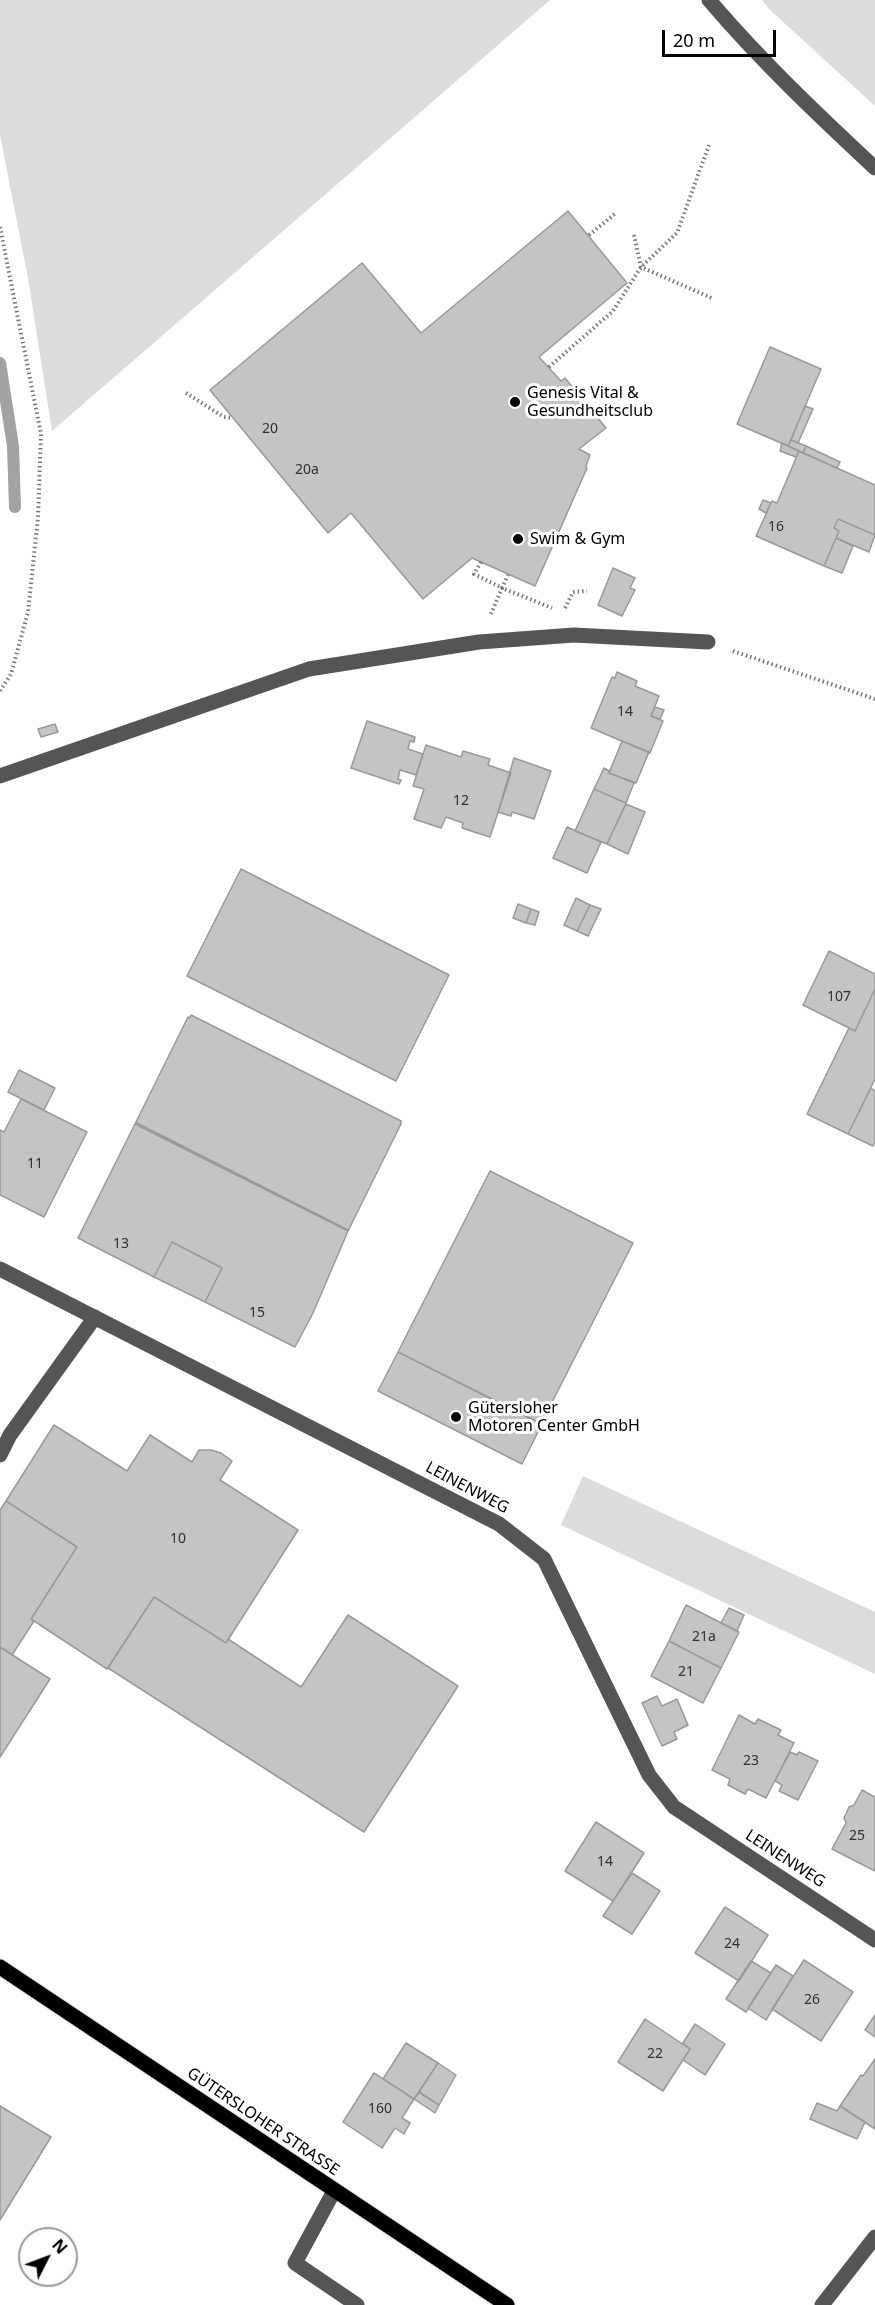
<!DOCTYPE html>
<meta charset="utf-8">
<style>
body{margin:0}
#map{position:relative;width:875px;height:2305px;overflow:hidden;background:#fff;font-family:"Noto Sans",sans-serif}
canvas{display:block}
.north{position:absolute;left:18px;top:2227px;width:60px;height:60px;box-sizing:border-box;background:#fff;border:2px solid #999;border-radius:50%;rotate:48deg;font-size:16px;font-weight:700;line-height:24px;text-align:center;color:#000}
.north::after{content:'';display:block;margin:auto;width:21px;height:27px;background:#000;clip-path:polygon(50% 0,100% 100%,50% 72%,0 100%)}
.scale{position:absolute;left:662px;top:30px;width:114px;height:27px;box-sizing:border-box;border:3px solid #000;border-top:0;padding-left:8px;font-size:18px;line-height:21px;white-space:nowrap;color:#000;-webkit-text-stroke:4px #fff;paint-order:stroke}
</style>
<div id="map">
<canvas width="875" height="2305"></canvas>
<div class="north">N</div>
<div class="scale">20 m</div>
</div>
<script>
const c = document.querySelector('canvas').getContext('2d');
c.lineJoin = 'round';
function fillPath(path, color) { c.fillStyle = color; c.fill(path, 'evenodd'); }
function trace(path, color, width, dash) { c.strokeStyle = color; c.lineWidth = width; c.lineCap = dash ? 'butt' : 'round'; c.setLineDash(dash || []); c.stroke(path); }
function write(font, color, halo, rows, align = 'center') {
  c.font = font + ' "Noto Sans",sans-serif'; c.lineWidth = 6; c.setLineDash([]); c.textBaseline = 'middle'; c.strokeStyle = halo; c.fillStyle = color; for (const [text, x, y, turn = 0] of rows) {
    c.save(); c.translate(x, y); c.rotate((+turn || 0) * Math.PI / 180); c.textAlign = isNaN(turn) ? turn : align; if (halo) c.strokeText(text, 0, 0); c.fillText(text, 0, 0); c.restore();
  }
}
const green = new Path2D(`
 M0 0H550L52 431 28 278 0 135Z
 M762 0H875V106L769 9Z
 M583 1476 875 1612V1674L561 1525Z`);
const stream = new Path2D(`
 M0 363 13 446 15 507`);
const building = new Path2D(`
 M568 211 627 283 539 357 561 381 565 378 606 428 579 449 590 455 586 466 587 468 535 586 472 558 423 599 351 513 328 533 210 390 362 263 421 333Z
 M770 347 821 369 788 446 737 424Z
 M805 406 813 409 798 443 791 440Z
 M791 440 806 446 803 453 788 446Z
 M782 443 799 451 796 457 780 451Z
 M806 446 840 462 837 468 803 453Z
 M799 451 875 485V535L838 519 834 528 839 531 824 566 756 536 772 501 777 503Z
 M763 500 771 503 766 513 759 509Z
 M838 519 875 535 869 552 836 538 839 531 834 528Z
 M836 538 853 546 842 573 824 566Z
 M613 568 635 578 630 588 635 590 622 616 598 605Z
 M617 672 637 681 635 686 659 696 651 716 663 721 650 753 591 728 612 677 615 678Z
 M655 707 664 710 660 719 651 716Z
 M367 721 415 737 414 742 410 741 408 749 423 754 416 775 400 770 398 779 401 780 399 784 351 768Z
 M55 724 58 732 41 737 38 729Z
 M622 741 649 752 636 783 609 773Z
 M426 745 461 757 463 751 490 759 488 765 511 773 490 837 462 828 463 823 446 817 441 828 414 819 424 789 413 786Z
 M514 758 551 771 534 819 512 812 511 816 498 812Z
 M604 768 609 771V773L634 783 626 803 594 789Z
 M594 789 626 803 607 844 575 831Z
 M626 804 645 812 628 854 607 844Z
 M567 827 601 842 587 873 553 858Z
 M241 869 449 975 396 1081 187 976Z
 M576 898 590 905 577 931 564 925Z
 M518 904 531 909 526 923 513 918Z
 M590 905 601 909 588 936 577 931Z
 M531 909 539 912 535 925 526 923Z
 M829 951 875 974V989L855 1031 803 1005Z
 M875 989V1079L848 1134 807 1114 849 1028 855 1031Z
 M191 1015 401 1121V1124L348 1231 135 1124 188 1017 190 1018Z
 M19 1070 55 1088 44 1110 8 1092Z
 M871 1088 875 1091V1142L873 1146 848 1134Z
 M21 1099 87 1132 44 1217 0 1195V1130L4 1132Z
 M137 1123 346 1229 348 1231 313 1313 295 1347 205 1302 222 1268 172 1242 154 1277 78 1238 135 1124Z
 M490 1171 633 1243 541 1424 398 1352Z
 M172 1242 222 1268 205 1302 154 1277Z
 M398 1352 542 1424 522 1464 378 1391Z
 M54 1425 127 1471 150 1435 192 1462 199 1450H211L221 1453 232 1461 220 1480 298 1530 226 1643 154 1597 107 1669 31 1619 77 1547 6 1501Z
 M6 1501 77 1547 31 1619 34 1621 12 1655 0 1647V1510Z
 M154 1597 226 1643 228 1639 301 1687 348 1615 458 1686 364 1832 108 1668Z
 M686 1605 739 1632 721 1668 669 1641Z
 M729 1608 744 1615 737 1631 721 1623Z
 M669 1641 721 1668 703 1703 651 1676Z
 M0 1647 50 1679 0 1757Z
 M657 1696 662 1706 677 1699 688 1725 674 1732 677 1739 662 1746 642 1703Z
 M739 1715 755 1724 758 1719 781 1730 778 1735 794 1743 766 1798 748 1789 745 1794 728 1785 730 1779 712 1770Z
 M790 1752 797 1755 799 1752 818 1761 798 1800 779 1791 782 1785 775 1781Z
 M862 1790 875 1797V1871L832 1849 846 1823 844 1818 849 1807 854 1805Z
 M596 1822 644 1853 613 1901 565 1871Z
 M632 1873 660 1891 632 1934 603 1916Z
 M725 1907 768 1935 739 1981 695 1953Z
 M804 1960 853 1992 821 2041 772 2009Z
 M751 1961 771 1973 746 2012 726 1999Z
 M776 1965 793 1976 766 2020 748 2008Z
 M875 2015V2037L865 2030Z
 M645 2019 690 2049 663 2091 618 2062Z
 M695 2024 725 2044 705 2075 683 2060 690 2049 683 2043Z
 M406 2043 438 2063 414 2099 383 2079Z
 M875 2059V2129L840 2106 861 2075 863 2076Z
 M438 2063 456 2075 439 2105 419 2092Z
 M374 2073 414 2099 402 2118 410 2123 404 2134 395 2128 382 2148 343 2122Z
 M419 2092 439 2105 435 2113 414 2099Z
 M817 2103 837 2111 840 2106 865 2122 857 2139 810 2119Z
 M0 2106 51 2137 0 2220Z`);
const path = new Path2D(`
 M0 227 41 434 38 517 28 612 11 674 0 691
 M589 235 616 213
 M634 235 641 267 714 299
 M549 367 613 311 641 267 677 233 709 145
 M186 393 224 417 233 418
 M481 562 474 574 502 588 508 575
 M565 608 573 592 587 591
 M491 614 502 588 552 608
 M733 651 875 699`);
const minor = new Path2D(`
 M709 0C760 60 817 114 875 168
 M0 776 309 669 479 642 574 635 708 642
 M0 1269 499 1524 544 1559 649 1775 674 1807 875 1940
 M0 1455 10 1435 95 1317
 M334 2191 295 2263 357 2305
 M822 2305 875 2237`);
const major = new Path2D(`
 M0 1967 507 2305`);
const markers = [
 [515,402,6,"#000"],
 [518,539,6,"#000"],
 [456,1417,6,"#000"]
];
const numberNames = [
 ["20",270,429],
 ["20a",307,470],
 ["16",776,527],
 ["14",625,712],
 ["12",461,801],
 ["107",839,997],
 ["11",35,1164],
 ["13",121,1244],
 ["15",257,1313],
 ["10",178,1539],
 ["21a",704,1637],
 ["21",686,1672],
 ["23",751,1761],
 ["25",857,1836],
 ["14",605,1862],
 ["24",732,1944],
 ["26",812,2000],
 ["22",655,2054],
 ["160",380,2109]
];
const poiNames = [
 ["Genesis Vital &",527,393],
 ["Gesundheitsclub",527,411],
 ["Swim & Gym",530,539],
 ["Gütersloher",468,1408],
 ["Motoren Center GmbH",468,1426]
];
const streetNames = [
 ["LEINENWEG",467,1488,28],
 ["LEINENWEG",785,1859,33],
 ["GÜTERSLOHER STRASSE",263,2122,34]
];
fillPath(green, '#dcdcdc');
trace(stream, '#a3a3a3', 12);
fillPath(building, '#c4c4c4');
trace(building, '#999', 1.5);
trace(major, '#dbdbdb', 17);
trace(path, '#777', 4, [1.5, 3]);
trace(minor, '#555', 15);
trace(major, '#000', 15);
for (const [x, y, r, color] of markers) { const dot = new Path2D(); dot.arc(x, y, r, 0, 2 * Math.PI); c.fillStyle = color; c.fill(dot); trace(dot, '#fff', 2); }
write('14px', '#313131', null, numberNames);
write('16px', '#000', '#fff', poiNames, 'left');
write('16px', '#000', '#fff', streetNames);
</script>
